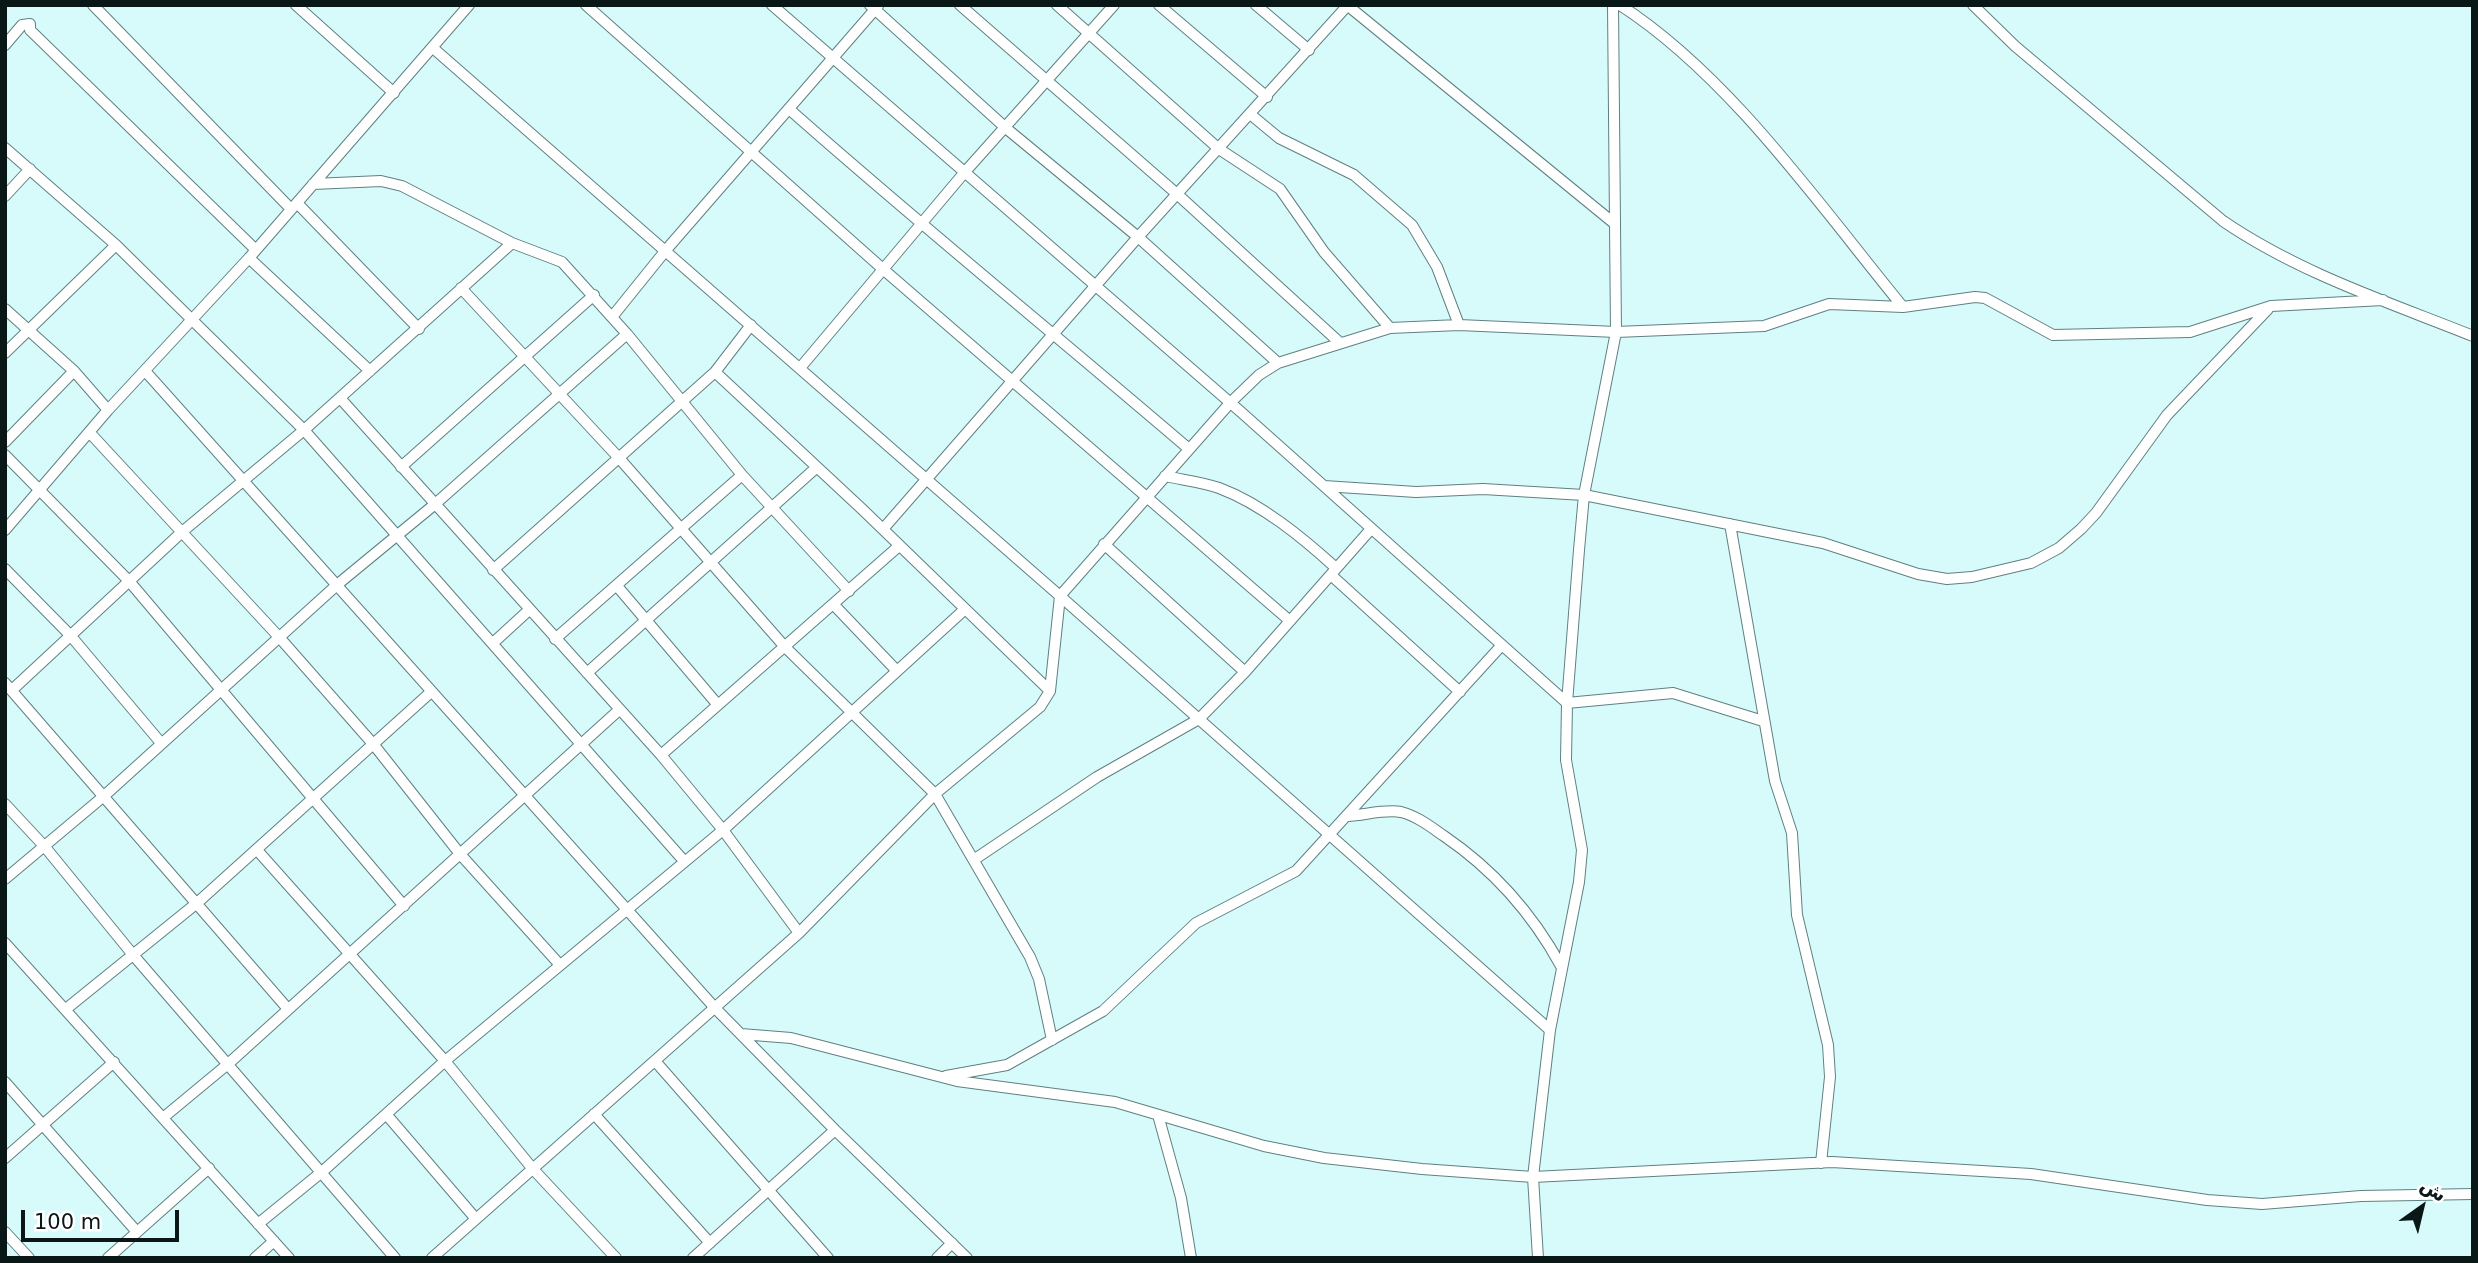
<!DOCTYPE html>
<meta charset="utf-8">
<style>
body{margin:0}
#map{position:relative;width:2478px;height:1263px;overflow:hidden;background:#d7fafa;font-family:"DejaVu Sans","Noto Sans Arabic",sans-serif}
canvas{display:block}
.frame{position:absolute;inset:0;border:7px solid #0a1717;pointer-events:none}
.north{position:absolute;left:2387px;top:1172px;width:70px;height:70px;-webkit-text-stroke:5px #fff;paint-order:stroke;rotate:34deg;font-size:19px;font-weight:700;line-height:28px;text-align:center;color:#0a1717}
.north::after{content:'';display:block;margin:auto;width:24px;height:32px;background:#0a1717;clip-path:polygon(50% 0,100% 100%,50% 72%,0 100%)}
.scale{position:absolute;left:21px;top:1210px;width:158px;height:32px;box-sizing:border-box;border:4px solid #0a1717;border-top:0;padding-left:9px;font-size:21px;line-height:24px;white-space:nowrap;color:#0a1717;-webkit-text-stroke:5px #fff;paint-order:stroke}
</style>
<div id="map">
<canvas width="2478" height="1263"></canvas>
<div class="frame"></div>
<div class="north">ش</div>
<div class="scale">100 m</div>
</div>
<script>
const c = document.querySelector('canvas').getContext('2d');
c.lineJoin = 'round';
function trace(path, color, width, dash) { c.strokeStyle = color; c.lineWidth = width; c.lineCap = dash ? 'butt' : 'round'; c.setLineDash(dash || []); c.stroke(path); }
const minor = new Path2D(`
 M93 5 291 209
 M296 5 394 93
 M586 5 884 270 1290 621
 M772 5 1241 412 1567 703 1673 693 1763 721
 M870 5 1007 129 1138 237 1278 363
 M960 5 1177 194 1339 342
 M1057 5 1219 149 1280 189 1324 252 1390 328
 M1159 5 1267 97
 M1256 5 1309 50
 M1347 5 1615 224
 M1620 5C1730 76 1820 206 1903 307
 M1973 5 2015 46 2223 221C2299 273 2388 302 2473 336
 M5 45 22 25 30 24V30L256 250
 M433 48 1060 596 1550 1030
 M789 109C920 225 1056 335 1189 449
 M1250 114 1279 138 1354 175 1412 225 1437 267 1459 325
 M5 148 116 245 304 430 684 861
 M313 184 381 181 402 186 512 243 562 262 627 334 742 475 849 591
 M5 196 30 169
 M297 203 419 329
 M249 258 370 371
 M461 288 619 458 785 647 935 794 1030 957 1039 979 1052 1040
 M5 309 74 371 108 410
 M612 317 666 250 878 6
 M5 353 116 245
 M800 368 964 173 1114 5
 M146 372 715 1008 835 1130 967 1258
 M715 372 863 510 1050 691
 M340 398 661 755 723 830 799 933
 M90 433 279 637 374 745 460 854 560 965
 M5 442 74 371
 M5 455 129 581 404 906
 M401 467 594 295
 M1165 476C1183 480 1202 482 1219 488 1262 504 1303 538 1336 568
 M1324 486 1416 492 1483 489 1584 495 1823 543 1918 574 1947 579 1972 577 2031 563 2059 548 2081 529 2096 513 2167 415 2268 309
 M1730 524 1775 781 1792 833 1797 915 1828 1045 1830 1077 1821 1163
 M883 529 1138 237 1348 5
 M5 530 108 410 249 258 469 5
 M1104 544 1245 672
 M5 569 70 635 161 743
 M493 570 715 372 751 325
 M1331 575 1460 692
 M617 586 718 705
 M834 605 897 671
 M555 639 742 475
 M493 643 529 610
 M587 673 817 467
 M5 683 288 1009
 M12 690 182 532 304 430 512 243
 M661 755 899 546
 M5 804 45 847 134 956 395 1258
 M1348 816C1365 815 1385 809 1401 812 1417 816 1431 827 1444 836 1494 870 1532 913 1561 966
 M257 850 445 1061 532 1168 616 1258
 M975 859 1097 777 1199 719 1245 672 1371 529
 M5 879 104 796 338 584 434 505 627 334
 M5 943 289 1258
 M66 1009 197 903 431 692
 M741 1034 791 1038 957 1081 1115 1102 1264 1146 1324 1158 1422 1169 1533 1177 1832 1162 2031 1174 2207 1200 2262 1204 2361 1196 2473 1194
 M655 1061 828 1258
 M946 1076 1007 1065 1103 1011 1196 923 1296 871 1501 646
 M5 1082 137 1232
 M386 1114 476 1219
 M594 1114 710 1243
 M1158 1115 1181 1198 1191 1258
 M164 1117 228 1064 619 710
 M5 1158 114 1062
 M258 1224 323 1171 445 1061 723 830 964 610
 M5 1232 29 1258
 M108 1258 209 1168
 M255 1258 274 1241
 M432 1258 799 933 935 794 1040 707 1050 691 1060 596 1230 403 1259 375 1278 363 1390 328 1459 325 1616 332 1764 326 1829 304 1903 307 1975 297 1985 298 2053 335 2190 332 2271 306 2383 300
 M693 1258 835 1130
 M937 1258 952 1243
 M1538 1258 1533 1177 1550 1030 1579 882 1582 850 1566 760 1567 703 1579 550 1584 495 1616 332 1613 5`);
trace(minor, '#608080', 12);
trace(minor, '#fff', 10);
</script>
